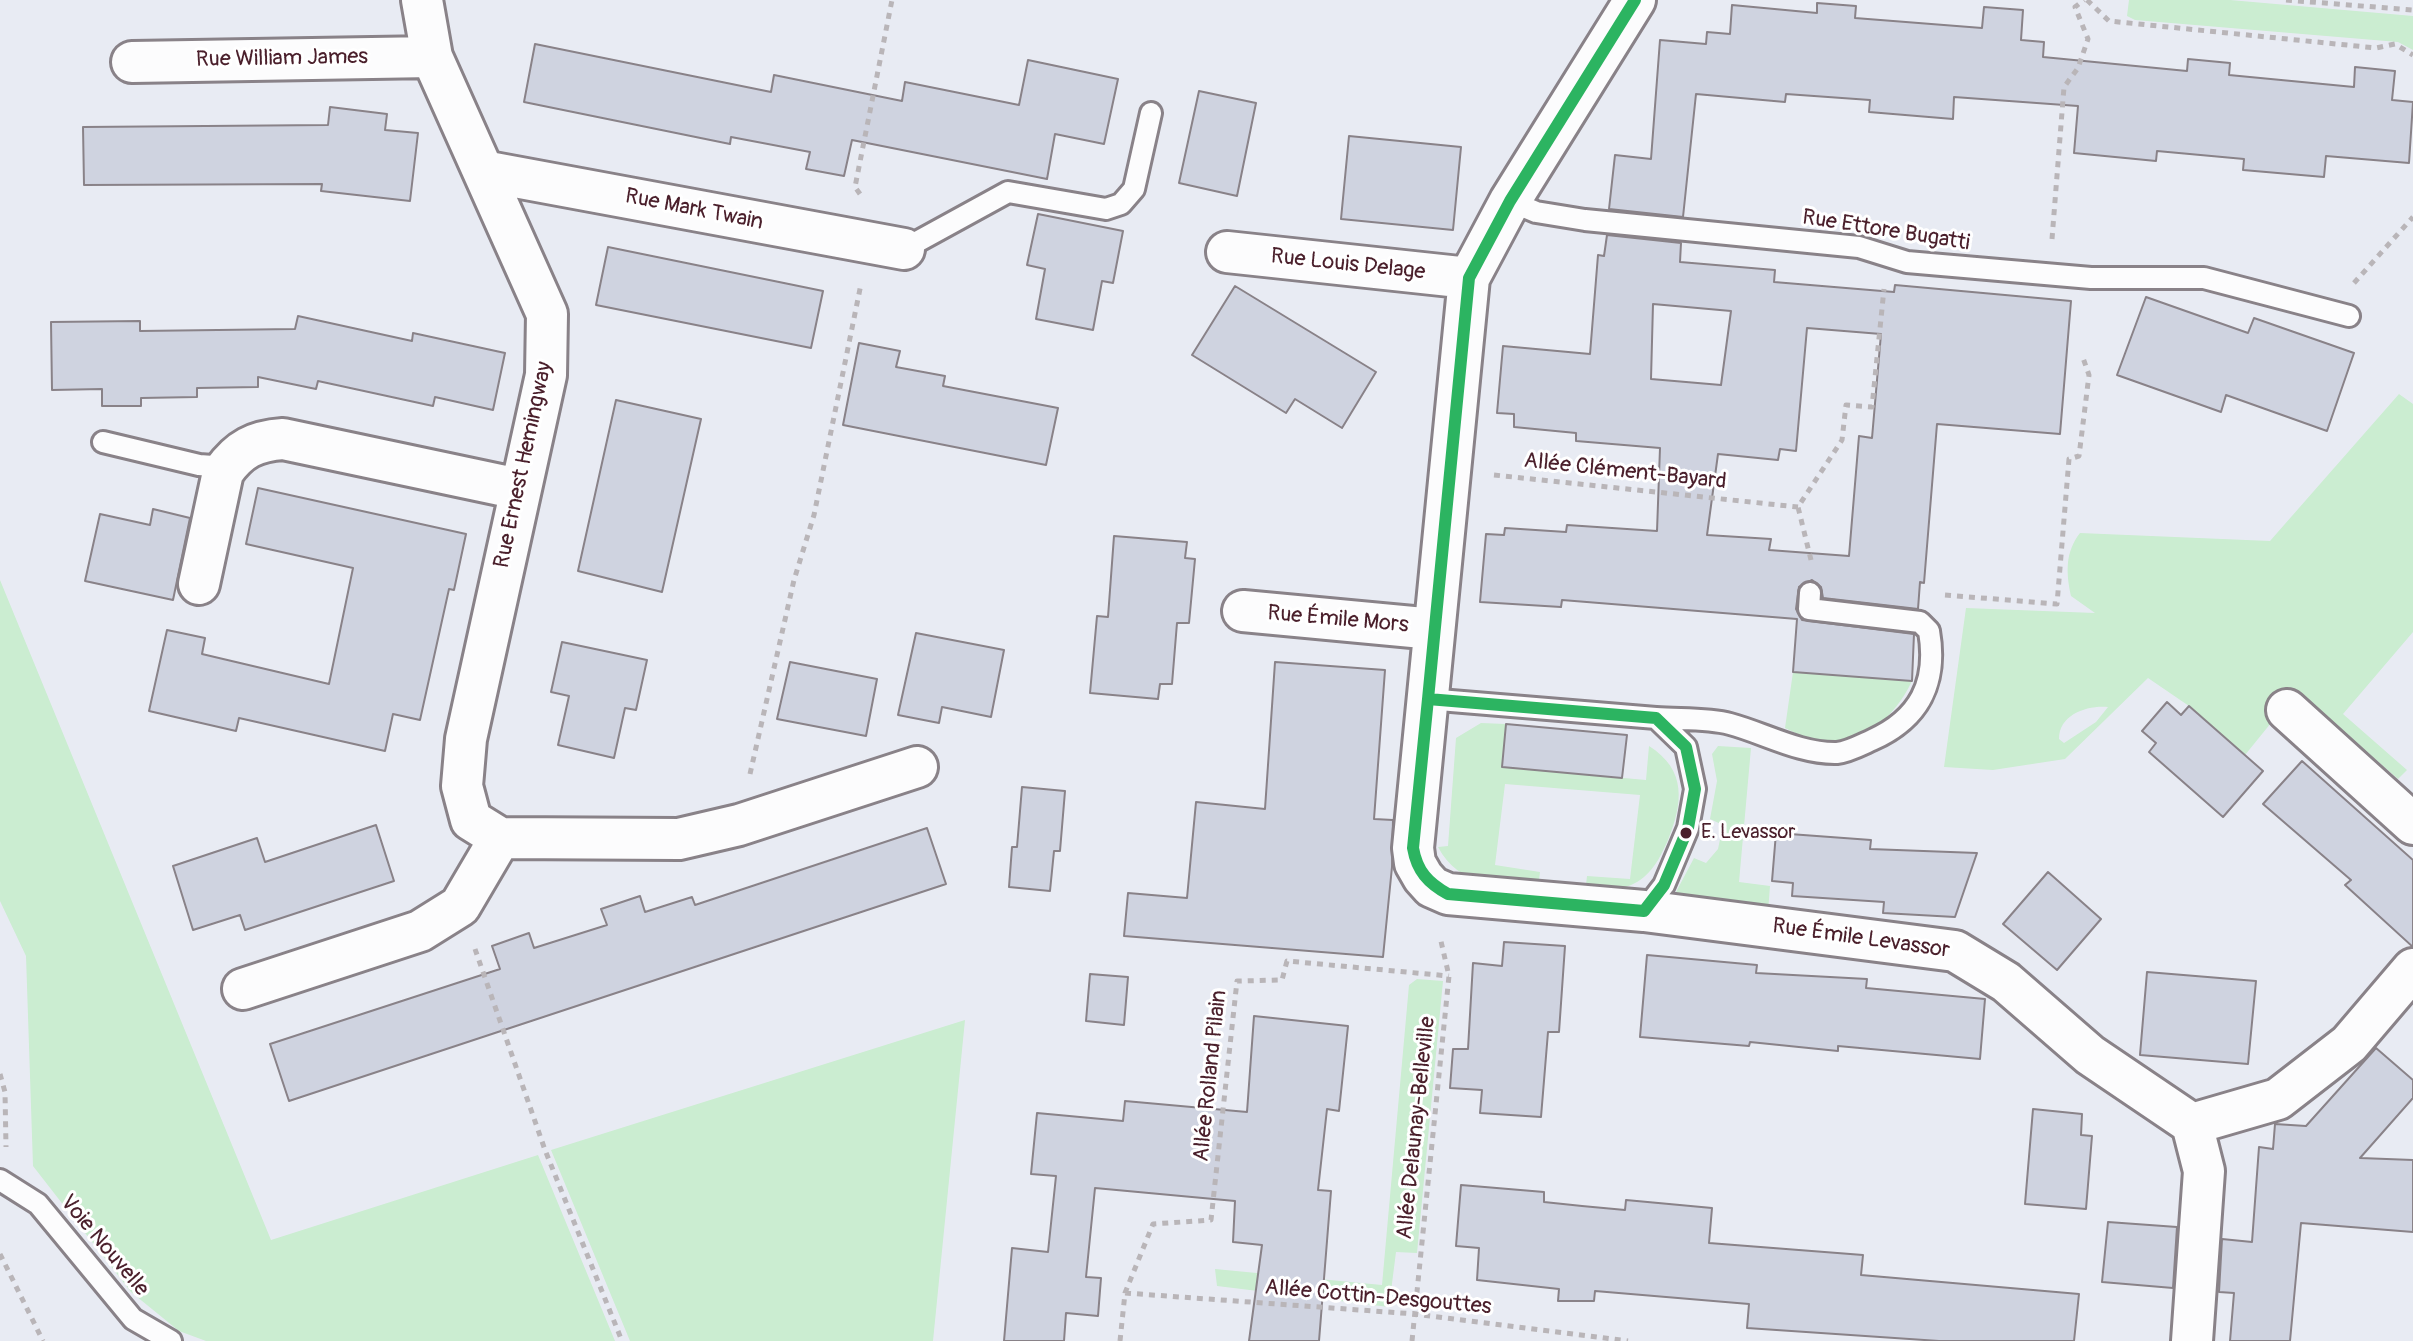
<!DOCTYPE html>
<meta charset="utf-8">
<style>
body{margin:0}
canvas{display:block;background:#e8ebf3}
</style>
<canvas width="2413" height="1341"></canvas>
<script>
const c = document.querySelector('canvas').getContext('2d');
c.lineJoin = 'round';
function fillPath(path, color) { c.fillStyle = color; c.fill(path, 'evenodd'); }
function trace(path, color, width, dash) { c.strokeStyle = color; c.lineWidth = width; c.lineCap = dash ? 'butt' : 'round'; c.setLineDash(dash || []); c.stroke(path); }
function write(font, color, halo, rows, align = 'center') {
  c.font = font + ' Pangolin,sans-serif'; c.lineWidth = 6; c.setLineDash([]); c.textBaseline = 'middle'; c.strokeStyle = halo; c.fillStyle = color; for (const [text, x, y, turn = 0] of rows) {
    c.save(); c.translate(x, y); c.rotate((+turn || 0) * Math.PI / 180); c.textAlign = isNaN(turn) ? turn : align; if (halo) c.strokeText(text, 0, 0); c.fillText(text, 0, 0); c.restore();
  }
}
const green = new Path2D(`
 M2129 0H2230L2413 16V50L2398 42 2135 20 2127 16Z
 M2399 394 2413 404V632L2343 714 2407 770 2398 779 2297 691 2245 755 2189 706 2148 678 2065 759 1993 770 1944 767 1966 608 2095 613 2071 596C2066 573 2065 552 2080 533L2270 541ZM2108 707 2096 722 2064 743 2059 739C2059 714 2088 705 2108 707Z
 M0 580 271 1240 538 1155 615 1341H206L179 1331 131 1292 33 1166 26 956 0 901Z
 M1793 672 1912 681C1886 735 1839 757 1785 728Z
 M1481 723 1506 724 1502 767 1646 780 1649 746C1687 770 1683 803 1668 840 1662 853 1656 867 1644 877 1627 891 1606 891 1585 894L1587 876 1630 879 1640 795 1505 784 1495 865 1540 872 1538 888C1498 884 1459 887 1438 847L1448 846 1456 738Z
 M1718 746 1751 748 1739 882 1770 886 1768 912 1682 900 1676 892 1694 858 1706 863 1718 849 1723 825 1710 819 1717 781 1712 754Z
 M1417 979 1443 981 1417 1253 1396 1252 1389 1307 1217 1286 1215 1269 1382 1285 1409 985Z
 M965 1020 933 1341H630L551 1150Z`);
const building = new Path2D(`
 M1817 3 1856 6 1855 18 1982 28 1984 7 2023 10 2021 40 2044 42 2043 57 2187 71 2188 59 2230 63 2229 75 2354 87 2355 67 2395 71 2392 100 2413 102 2409 163 2326 156 2324 177 2243 170 2244 159 2157 151 2156 161 2074 153 2078 106 1954 97 1953 119 1869 112 1870 100 1786 94 1785 102 1696 94 1683 217 1609 209 1615 155 1651 159 1660 40 1706 44 1707 32 1730 34 1732 5 1817 13Z
 M535 44 771 92 774 75 902 101 905 82 1019 105 1028 60 1118 79 1104 144 1055 134 1047 179 852 140 844 176 806 169 810 152 731 137 730 144 524 102Z
 M1199 91 1256 103 1237 196 1179 183Z
 M330 107 387 114 385 130 418 133 410 201 321 191 322 184 84 185 83 127 328 125Z
 M1349 136 1461 147 1453 230 1341 219Z
 M1038 214 1123 231 1113 283 1102 281 1093 330 1036 319 1045 269 1027 265Z
 M1607 235 1681 243 1680 262 1775 270 1774 282 1894 292 1895 285 2071 301 2060 434 1937 424 1924 583 1920 582 1918 609 1823 598 1821 587 1812 580 1799 587 1796 609 1802 620 1914 634 1912 681 1793 672 1797 619 1562 600 1561 607 1480 602 1486 534 1504 535 1505 528 1566 532 1567 525 1657 531 1660 448 1576 441V433L1514 427V414L1497 413 1503 346 1590 354 1598 255 1604 256ZM1653 304 1731 311 1721 385 1651 379ZM1807 328 1881 334 1872 438 1859 436 1849 556 1769 550 1771 539 1707 535 1718 454 1778 460 1780 449 1796 451Z
 M608 247 823 291 811 348 596 305Z
 M1235 286 1376 372 1342 428 1295 399 1286 413 1192 355Z
 M2146 297 2248 333 2254 318 2354 353 2327 431 2226 395 2221 412 2117 375Z
 M298 316 412 341 413 333 505 353 493 410 435 397 433 406 318 381 316 389 258 377V387L197 388V397L141 398V406H102V389L52 390 51 322 140 321V331L295 329Z
 M859 343 900 351 896 367 945 376 943 386 1058 408 1046 465 843 425Z
 M616 400 701 419 662 592 578 571Z
 M258 488 466 534 454 590 449 589 420 720 393 714 385 751 239 718 236 731 149 711 167 630 205 638 202 654 329 684 353 568 246 544Z
 M153 509 190 518 173 600 85 581 100 514 150 525Z
 M1114 536 1187 542 1185 558 1195 559 1189 623H1177L1172 684H1160L1158 699 1090 693 1097 616 1108 617Z
 M916 633 1004 650 991 717 942 707 939 723 898 715Z
 M562 642 647 660 636 710 625 708 614 758 558 745 569 696 551 692Z
 M790 662 877 679 866 736 777 719Z
 M1275 662 1385 670 1374 819 1393 820 1392 867 1383 957 1124 936 1128 893 1187 898 1196 802 1265 809Z
 M2167 702 2181 715 2189 706 2263 771 2223 817 2149 752 2156 743 2142 731Z
 M1506 724 1627 735 1622 778 1502 767Z
 M2302 761 2413 860V947L2345 885 2351 880 2263 804Z
 M1022 787 1065 791 1060 851H1054L1050 891 1009 887 1012 847H1017Z
 M376 825 394 881 245 930 240 915 193 930 173 866 257 838 265 862Z
 M927 828 946 884 289 1101 270 1044 500 969 492 946 529 933 534 948 607 925 601 909 640 896 645 912 692 897 695 905Z
 M1776 833 1871 840 1870 849 1977 853 1955 917 1883 913 1884 902 1792 896 1793 883 1772 881Z
 M2048 872 2101 919 2057 970 2003 924Z
 M1504 942 1565 946 1559 1032H1548L1541 1117 1480 1113 1482 1090 1450 1088 1453 1049H1468L1473 963 1502 966Z
 M1647 955 1757 965 1756 973 1867 979 1866 988 1985 999 1980 1059 1838 1046V1051L1750 1042 1749 1046 1640 1037Z
 M2147 972 2256 981 2248 1064 2140 1055Z
 M1090 974 1128 977 1124 1025 1086 1021Z
 M1254 1016 1348 1026 1339 1111 1327 1109 1318 1190 1331 1191 1319 1341H1249L1262 1245 1233 1242 1235 1201 1095 1188 1086 1277 1101 1278 1098 1316 1066 1313 1064 1341H1004L1012 1248 1048 1252 1056 1176 1031 1174 1037 1113 1123 1121 1125 1101 1247 1112Z
 M2376 1048 2413 1080V1098L2360 1158 2413 1160V1232L2301 1223 2290 1341H2230L2234 1293 2219 1292 2222 1239 2252 1242 2259 1147 2273 1149 2275 1124 2306 1126Z
 M2033 1109 2082 1114 2081 1135 2092 1136 2086 1209 2025 1204Z
 M1461 1185 1544 1192V1202L1582 1206 1625 1210 1626 1200 1712 1208 1709 1243 1863 1255 1861 1275 2079 1294 2074 1341H1939L1747 1328 1749 1304 1595 1291 1594 1301H1558L1559 1289 1477 1280 1479 1248 1456 1246Z
 M2108 1222 2177 1227 2173 1288 2102 1282Z`);
const path = new Path2D(`
 M2087 0 2109 21 2376 48 2395 44 2413 55
 M2286 0 2413 10
 M860 194 855 187 892 0
 M2052 239 2064 87 2078 68 2088 39 2075 7 2084 0
 M2354 283 2413 217
 M1494 475 1798 507
 M1811 560 1798 507 1842 440 1846 405 1872 407 1884 289
 M1945 595 2057 604 2069 459 2079 456 2089 375 2082 355
 M750 774 794 580 814 515 861 284
 M475 949 545 1150 622 1341
 M0 1074 5 1092 6 1147
 M0 1254 43 1341
 M1125 1293 1415 1314 1628 1341
 M1120 1341 1125 1293 1153 1224 1211 1220 1237 981 1282 980 1287 961 1449 976
 M1412 1341 1449 976 1440 937`);
const service = new Path2D(`
 M1510 201 1536 212 1585 220 1859 247 1907 262 2091 278H2204L2349 316
 M904 249 1008 192 1106 209 1121 204 1134 189 1151 113
 M103 442 199 465 213 466 228 461
 M1427 699 1656 718 1686 747 1695 789 1688 828 1664 885 1644 911
 M1656 718C1679 720 1707 718 1730 724 1764 733 1800 754 1837 753 1848 752 1861 745 1872 740 1919 719 1938 683 1929 631L1920 622 1809 609 1810 593
 M0 1180 38 1204 133 1319 171 1341`);
const minor = new Path2D(`
 M422 0 432 57 547 314 546 375 466 739 462 786 471 820 500 838
 M1635 0 1510 201 1469 278 1413 848 1415 863 1423 877 1432 887 1448 894 1644 911 1955 951 2006 982 2090 1055 2192 1124 2204 1171 2192 1341
 M132 62 432 57
 M483 171 904 249
 M1227 252 1469 278
 M199 584 223 472C239 449 255 441 283 439L519 489
 M1243 611 1434 629
 M2287 710 2413 824
 M243 989 420 931 460 906 500 838 679 839 739 825 917 767
 M2192 1124 2278 1099 2349 1044 2413 969`);
const bus1 = new Path2D(`
 M1428 699 1656 718 1686 747 1695 789 1688 828 1664 885 1644 911 1448 894C1428 883 1417 871 1413 848Z
 M1428 699 1469 278 1510 201 1635 0`);
const markers = [
 [1686,833,7,"#4a1f2b"]
];
const busNames = [
 ["E. Levassor",1701,833]
];
const streetNames = [
 ["Rue William James",282,59,-1],
 ["Rue Mark Twain",694,210,11],
 ["Rue Ettore Bugatti",1886,231,9],
 ["Rue Louis Delage",1348,265,6],
 ["Rue Ernest Hemingway",524,465,-78],
 ["Allée Clément-Bayard",1625,472,6],
 ["Rue Émile Mors",1338,620,5],
 ["Rue Émile Levassor",1861,939,8],
 ["Allée Rolland Pilain",1211,1076,-84],
 ["Allée Delaunay-Belleville",1417,1128,-84],
 ["Voie Nouvelle",104,1246,50],
 ["Allée Cottin-Desgouttes",1378,1298,5]
];
fillPath(green, '#cbedd1');
fillPath(building, '#cfd3e0');
trace(building, '#898288', 2);
trace(service, '#898288', 26);
trace(minor, '#898288', 46);
trace(path, '#b9b5b8', 5, [6, 6]);
trace(service, '#fcfcfd', 20);
trace(minor, '#fcfcfd', 40);
trace(bus1, '#2cb461', 12);
for (const [x, y, r, color] of markers) { const dot = new Path2D(); dot.arc(x, y, r, 0, 2 * Math.PI); c.fillStyle = color; c.fill(dot); trace(dot, '#fff', 3); }
write('20px', '#4a1f2b', '#fff', busNames, 'left');
write('22px', '#4a1f2b', '#fff', streetNames);
</script>
